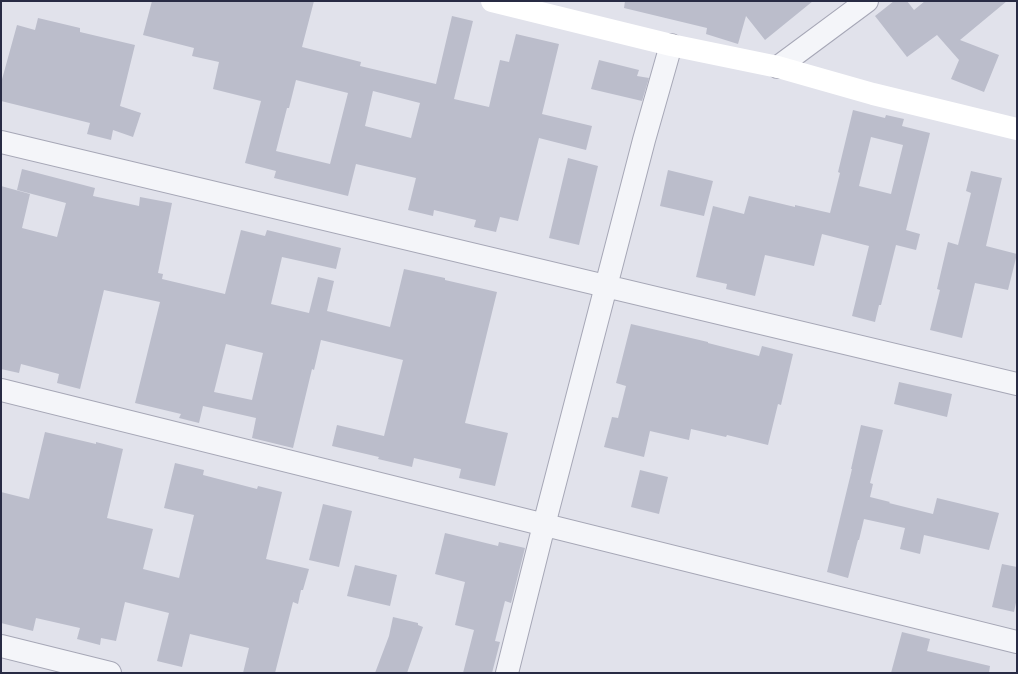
<!DOCTYPE html>
<style>
body{margin:0}
#map{position:relative;width:1018px;height:674px;overflow:hidden;background:#e1e2eb;font-family:Arial,sans-serif}
canvas{display:block}
.frame{position:absolute;inset:0;border:2px solid #282b44;pointer-events:none}
</style>
<div id="map">
<canvas width="1018" height="674"></canvas>
<div class="frame"></div>
</div>
<script>
const c = document.querySelector('canvas').getContext('2d');
c.lineJoin = 'round';
function fillPath(path, color) { c.fillStyle = color; c.fill(path, 'evenodd'); }
function trace(path, color, width, dash) { c.strokeStyle = color; c.lineWidth = width; c.lineCap = dash ? 'butt' : 'round'; c.setLineDash(dash || []); c.stroke(path); }
const building = new Path2D(`
 M152 1H314L302 47 361 62 360 66 436 84 452 16 473 21 454 99 489 107 500 60 509 62 516 34 559 44 542 114 592 126 586 150 539 138 518 221 500 217 496 232 474 227 476 220 434 210 433 216 408 210 416 178 356 164 348 196 274 178 276 171 245 163 261 101 213 89 219 62 192 56 194 48 143 35ZM296 80 348 93 330 164 276 151 287 108H289ZM373 91 420 103 411 138 365 126Z
 M625 1H813L765 40 746 16 738 44 706 34 707 28 624 8Z
 M894 1H907L914 10 925 1H1007L960 40 999 55 984 92 951 79 959 60 937 35 907 57 875 16Z
 M38 18 80 28V32L135 45 120 106 141 113 133 137 113 130 111 140 87 134 90 123 1 101V83L17 25 35 30Z
 M599 60 639 70 637 76 649 78 642 101 591 89Z
 M853 110 885 118 886 115 904 119 902 126 930 133 906 230 920 234 916 250 896 245 881 305H879L875 322 852 316 869 246 822 234 814 266 765 255 755 296 726 289 727 284 696 277 713 206 744 214 749 196 795 207V205L830 213 840 173 838 172ZM871 137 903 145 891 194 859 186Z
 M568 158 598 166 579 245 549 238Z
 M22 169 95 188 93 196 139 206 140 197 172 203 158 273 163 274 162 279 225 294 241 230 265 236 267 230 341 248 336 269 282 257 271 304 309 313 318 277 334 281 327 311 390 327 404 269 445 278V280L497 292 465 423 508 433 495 486 459 478 461 469 414 458 412 467 378 459 379 457 332 446 337 425 384 436 403 360 321 340 314 370 312 369 293 448 252 438 256 418 203 406 199 423 179 418 181 414 135 403 160 302 104 290 80 389 57 383 59 374 21 364 19 373 1 369V186L30 194 22 228 57 237 66 203 17 190ZM226 344 263 353 252 400 214 392Z
 M668 170 713 181 704 216 660 206Z
 M971 171 1002 178 986 246 1017 254 1008 290 975 283 962 338 930 330 940 290 937 289 948 242 958 245 971 193 966 191Z
 M631 324 708 342V343L759 356 762 346 793 354 781 405 778 404 768 445 727 435 726 437 691 429 689 440 650 431 644 457 604 447 612 417 618 418 626 386 616 383Z
 M899 382 952 394 947 417 894 404Z
 M861 425 883 430 870 483 873 484 870 497 890 502 889 503 933 514 937 498 999 513 989 550 924 535 920 554 900 549 905 528 864 519 859 540H858L848 578 827 572 852 469H851Z
 M45 432 96 444V442L123 449 107 518 153 529 143 569 179 578 194 515 164 508 175 463 204 470 203 475 257 489 258 486 282 492 266 559 309 569 303 590H301L298 604 293 602 275 673H243L249 648 190 634 182 667 157 661 169 613 125 602 116 641 101 638 100 645 77 639 80 628 36 618 33 631 1 623V492L29 499Z
 M640 470 668 477 659 514 631 507Z
 M323 504 352 511 339 567 309 560Z
 M445 533 498 546 499 542 525 548 511 603 505 601 495 641 500 642 492 673H463L474 630 455 625 465 582 435 574Z
 M1002 564 1017 567V598L1014 612 992 607Z
 M355 565 397 575 390 606 347 596Z
 M393 617 418 623V625L423 627 407 673H375L389 636Z
 M902 632 930 639 927 651 990 666 989 673H891Z`);
const street = new Path2D(`
 M778 67 867 1
 M1 142 1017 384
 M1 390 1017 642
 M1 646 110 673
 M507 673 544 525 644 140 671 45`);
const secondary = new Path2D(`
 M492 1 671 45 778 67 873 94 1017 129`);
fillPath(building, '#bbbdcb');
trace(street, '#a6a7b6', 24);
trace(street, '#f4f5f9', 22);
trace(secondary, '#fff', 22);
</script>
